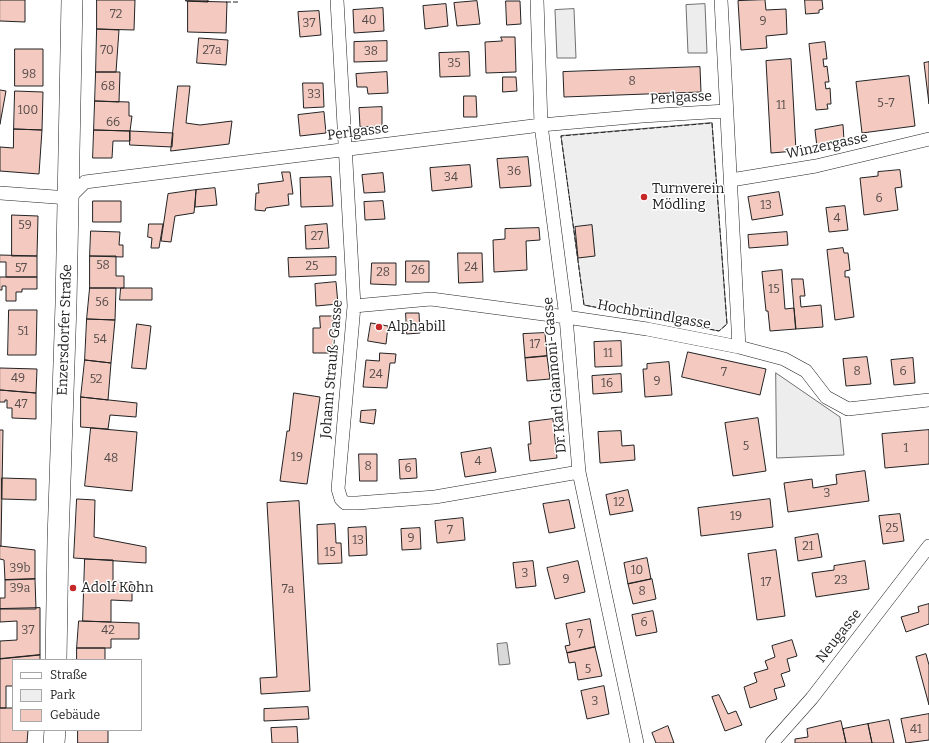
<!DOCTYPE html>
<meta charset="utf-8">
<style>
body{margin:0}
#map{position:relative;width:929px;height:743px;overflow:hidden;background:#fff;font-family:Bitter,serif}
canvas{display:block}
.legend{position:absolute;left:12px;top:659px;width:130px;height:72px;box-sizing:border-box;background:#fff;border:1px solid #a7a7a7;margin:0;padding:5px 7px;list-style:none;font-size:12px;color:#222}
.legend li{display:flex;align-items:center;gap:8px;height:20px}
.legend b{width:20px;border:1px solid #a7a7a7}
</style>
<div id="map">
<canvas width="929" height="743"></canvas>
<ul class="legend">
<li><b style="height:5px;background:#fff"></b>Straße</li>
<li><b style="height:11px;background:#eee"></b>Park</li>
<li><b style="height:11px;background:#f3c9c0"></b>Gebäude</li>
</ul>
</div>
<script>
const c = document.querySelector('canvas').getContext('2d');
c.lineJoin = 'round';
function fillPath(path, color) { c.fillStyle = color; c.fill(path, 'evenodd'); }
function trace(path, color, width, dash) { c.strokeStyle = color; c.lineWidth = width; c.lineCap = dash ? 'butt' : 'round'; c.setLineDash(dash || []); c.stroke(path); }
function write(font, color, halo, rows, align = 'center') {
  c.font = font + ' Bitter,serif'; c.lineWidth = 3; c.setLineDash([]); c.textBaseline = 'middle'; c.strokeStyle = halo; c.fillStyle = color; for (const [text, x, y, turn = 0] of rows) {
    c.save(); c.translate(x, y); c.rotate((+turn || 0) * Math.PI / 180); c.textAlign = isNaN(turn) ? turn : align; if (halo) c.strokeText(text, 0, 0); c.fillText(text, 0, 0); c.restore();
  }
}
const green = new Path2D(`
 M712 123 727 324 719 331 584 305 561 136Z`);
const parking = new Path2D(`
 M705 4 707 53H688L686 5Z
 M574 9 576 58H557L555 10Z
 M776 373 840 417 844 455 777 458Z`);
const water = new Path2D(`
 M507 643 510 664 499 665 497 644Z`);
const building = new Path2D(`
 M0 0H25V22L0 21Z
 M97 0H135L134 30 97 29Z
 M186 0H208V2L186 1Z
 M765 0 766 10 786 9 787 34 766 36 767 48 741 50 738 1Z
 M805 0H822L823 9 819 10V13L806 14Z
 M188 1 227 2 226 33 188 32Z
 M477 1 480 24 457 26 454 3Z
 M506 1H520L521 24 507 25Z
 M446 4 448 26 425 29 423 6Z
 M383 8 384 31 354 33 353 10Z
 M319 11 321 35 300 37 298 12Z
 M97 29 119 30 116 72H96Z
 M501 37H515L516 72 486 73 485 42 502 41Z
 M199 38 228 40 226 65 197 63Z
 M387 41V61L354 62V42Z
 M825 42 827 59H823L824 67 827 66 829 82H825L826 89 830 88 831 104H827L828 109 816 110 809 44Z
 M15 49H43V86H15Z
 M469 52 470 76 440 77 439 53Z
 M791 59 796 151 771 153 766 61Z
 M929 62V104L924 63Z
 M700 67 701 92 564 97 563 72Z
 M96 72H120L119 102 95 101Z
 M387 72 388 93 368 94 367 87H357L356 74Z
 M909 76 915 126 862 133 856 82Z
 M503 77H516L517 91 503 92Z
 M303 83H323L324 107 304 108Z
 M178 86H190L186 123 200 125 232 121 229 144 171 151Z
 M0 90 6 91 0 124Z
 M15 91 43 92 42 130 14 129Z
 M464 96H476L477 117H464Z
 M95 101 129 102V116H132L130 131 94 130Z
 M382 107V126L360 127 359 108Z
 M324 112 326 133 300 136 298 115Z
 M843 125 844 140 817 147 815 130Z
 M14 129 42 130 39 174 0 171V147L13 148Z
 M94 130 130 131V141H113L112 158H93Z
 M130 131 173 133 172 147 130 145Z
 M528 157 531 186 500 188 497 159Z
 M470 165 472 187 432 191 430 168Z
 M900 170 902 187 895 188 898 210 864 215 860 178 878 176V172Z
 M282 172H290L293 194H288L289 205 266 208 265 211 255 210 256 193H259L258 184 283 181Z
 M383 173 385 192 364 193 362 175Z
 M331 177 333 206 301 207 300 178Z
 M215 188 217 205 195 207 196 190Z
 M196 190 194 213 175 216 171 242 161 241 168 194Z
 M779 192 783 215 752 220 748 197Z
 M93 201H121V222H93Z
 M383 201 385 219 365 220 364 202Z
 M845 206 848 230 829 232 826 208Z
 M12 215 38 216 37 256H12Z
 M149 224H163L159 248H151L152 238 148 237Z
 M327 224 329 248 306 249 305 226Z
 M592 225 595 256 578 258 575 227Z
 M539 228 540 240 526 241 527 270 494 272 493 240 505 239V229Z
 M91 231 120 232 119 245H123V257L90 256Z
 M787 232 788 245 749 248 748 235Z
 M843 248 844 253H848L850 270 845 271V277H849L854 317 835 320 827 250Z
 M458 253H482L483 282 459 283Z
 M0 255 37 256V277H6V262H0Z
 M90 256H116V276H124V288H90Z
 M336 257V275L289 277 288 258Z
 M406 261H429V282H406Z
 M372 263H396V285L371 284Z
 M782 270 785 309 794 308 796 329 770 331 768 311H766L762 272Z
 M0 277H37V289H22V292H16V301H6V286H2V290H0Z
 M792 279H803L805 296H800L801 307 821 305 823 327 796 329Z
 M336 282 338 304 316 306 315 284Z
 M90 288H116L115 320 87 319Z
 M121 288H152V300H120Z
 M9 310H37L36 355H8Z
 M406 313H419L420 333 407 334Z
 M320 316H333V353H313V328H320Z
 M87 319 115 320 111 363 85 360Z
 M371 323 388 326 386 344 368 341Z
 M137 324 151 326 146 369 132 368Z
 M545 333 547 356 525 358 523 334Z
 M621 341 622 366 595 367 594 342Z
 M688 352 766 369 760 395 682 377Z
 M380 353 396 354 395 363H390L387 388 363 387 366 360 379 361Z
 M547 356 550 379 527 381 525 358Z
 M867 357 871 384 846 386 843 359Z
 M913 358 915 383 894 385 891 360Z
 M85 360 111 363 108 400 81 397Z
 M669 362 672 395 645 397 643 369H647V364Z
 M0 368 37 369 36 393 0 390Z
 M621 374 622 392 593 394 592 376Z
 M0 390 36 393V419L12 418V408H7V400H5V402H0Z
 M294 393 320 397 307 484 280 481 287 431H289Z
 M81 397 137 403 136 417 110 415 108 429 81 427Z
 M376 410 374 424 360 422 361 411Z
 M758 418 766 471 733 476 725 423Z
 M553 419 557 458 530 461 528 444H531L529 422Z
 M91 428 137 432 132 491 85 486Z
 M0 430H3L1 546H0Z
 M929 430V464L885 468 882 434Z
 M621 431 622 446 634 445 635 460 600 463 598 432Z
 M491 448 496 472 465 477 461 453Z
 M359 454H377V481H360Z
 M416 459 417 478 400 479 399 460Z
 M865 471 869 501 788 512 784 483 812 479 813 488 837 484 836 475Z
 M2 478 36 479V500L2 499Z
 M628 490 633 511 610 515 606 495Z
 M77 499 95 500 94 537 146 547V563L74 558Z
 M770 499 773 527 701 536 698 508Z
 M569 500 575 528 549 533 543 504Z
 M299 501 310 691 261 694 260 678 277 677 267 503Z
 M900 514 904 541 883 544 879 516Z
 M463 518 465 540 437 543 435 521Z
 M335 524 336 543H341L342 563 318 564 317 525Z
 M366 527 367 555 349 556 348 528Z
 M420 528 421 549 402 550 401 529Z
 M818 534 822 557 798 561 795 538Z
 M0 546 35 550V579L5 580 4 560 0 559Z
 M776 550 785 616 757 620 748 554Z
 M647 558 651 579 628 584 624 563Z
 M85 559 113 560V581L132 582V601L111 600V622L83 621Z
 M533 561 536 586 516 588 513 563Z
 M578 561 585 592 555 599 547 568Z
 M865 561 869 589 816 597 812 573 834 570V566Z
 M35 579 36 609H0V598H5V580Z
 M652 579 656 599 633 604 628 584Z
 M929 604V624L906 632 901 617 919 612 918 607Z
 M40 608V655L0 659V641L17 640V621L0 622V609Z
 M653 611 657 632 636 636 632 615Z
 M590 619 595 647 567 653 565 646 570 645 566 624Z
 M79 621 139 623V639H111V648H77Z
 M792 640 797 656 787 659 790 671 781 674 785 686 774 689 777 699 750 708 744 687 757 682 754 673 768 669 765 661 775 657 772 646Z
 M595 647 602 676 578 680 575 662 569 663 567 653Z
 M77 648H105V660H77Z
 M926 654 929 665V705L916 657Z
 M40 655V660H13V686H6V708H0V659Z
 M604 686 609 714 587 719 581 691Z
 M719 695 728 714 736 711 742 725 725 731 712 697Z
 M308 707 309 719 264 721V709Z
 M0 708H13V730H28L27 743H0Z
 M929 714V740L906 743 901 719Z
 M889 720 894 743H872L868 724Z
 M841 721 846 743H795V739L808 737 807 729Z
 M868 724 872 743H846L843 729Z
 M668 726 674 743H656L652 733Z
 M297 727 298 743H272L271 728Z
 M78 730H108V743H78Z`);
const street = new Path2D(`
 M337 0 354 306 338 489 341 499 345 503H357L435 497 579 472
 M537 0 541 125 566 317 579 472 637 743
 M721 0 739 347
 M731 180 816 166 929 139
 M0 193 69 198 85 182 541 125 642 116 726 111
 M354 306 431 299 566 317 647 329 739 347 784 359 806 371 826 397 848 409 929 400
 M772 743 812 698 929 546`);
const primary = new Path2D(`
 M56 660 58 540 66 304 72 0
 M54 743 55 730`);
const fence = new Path2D(`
 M226 2H239
 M712 123 727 324 719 331 584 305 561 136Z`);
const markers = [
 [644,197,4,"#c62828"],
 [379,327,4,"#c62828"],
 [73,588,4,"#c62828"]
];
const numberNames = [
 ["72",116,15],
 ["40",369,21],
 ["9",763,22],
 ["37",309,24],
 ["70",107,51],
 ["27a",212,51],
 ["38",371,52],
 ["35",454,64],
 ["98",29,75],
 ["8",632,82],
 ["68",108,87],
 ["33",314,95],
 ["5-7",886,104],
 ["11",781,106],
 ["100",28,111],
 ["66",113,123],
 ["36",514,172],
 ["34",451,178],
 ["6",879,199],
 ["13",766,206],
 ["4",837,219],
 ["59",25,226],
 ["27",317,237],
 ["58",103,266],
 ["25",312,267],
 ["24",471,268],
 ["57",21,269],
 ["26",418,271],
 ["28",383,273],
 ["15",774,290],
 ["56",102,303],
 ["51",23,332],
 ["54",100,340],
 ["17",535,345],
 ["11",608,354],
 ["8",857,372],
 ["6",903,372],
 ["7",724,373],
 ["24",376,375],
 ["49",18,379],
 ["52",96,380],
 ["9",657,382],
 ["16",607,384],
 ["47",21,405],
 ["5",746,447],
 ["1",906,449],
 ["19",297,458],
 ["48",111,459],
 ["4",478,462],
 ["8",368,467],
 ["6",408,469],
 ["3",827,494],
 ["12",619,503],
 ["19",736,517],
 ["25",892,529],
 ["7",450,531],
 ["9",411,539],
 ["13",358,541],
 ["21",808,547],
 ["15",330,553],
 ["39b",20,569],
 ["10",637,571],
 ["3",525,574],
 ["9",566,580],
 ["23",841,581],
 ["17",766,583],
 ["39a",20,589],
 ["7a",288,590],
 ["8",642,592],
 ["6",644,623],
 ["37",28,631],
 ["42",108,631],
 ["7",580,635],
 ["5",588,670],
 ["3",595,702],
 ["41",916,730]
];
const streetNames = [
 ["Perlgasse",681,98,-3],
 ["Perlgasse",358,132,-7],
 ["Winzergasse",827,146,-12],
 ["Hochbründlgasse",654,315,10],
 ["Enzersdorfer Straße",65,330,-88],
 ["Johann Strauß-Gasse",332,369,-85],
 ["Dr. Karl Giannoni-Gasse",555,375,-95],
 ["Neugasse",839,636,-52]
];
const poiNames = [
 ["Turnverein",652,189],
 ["Mödling",652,205],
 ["Alphabill",387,327],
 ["Adolf Kohn",81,588]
];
fillPath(green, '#eee');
trace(green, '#6f6f6f', 1);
fillPath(parking, '#ededed');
trace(parking, '#6f6f6f', 1);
fillPath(water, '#d9d9d9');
trace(water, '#6f6f6f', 1);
fillPath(building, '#f3c9c0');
trace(building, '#222', 1);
trace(street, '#222', 14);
trace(primary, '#222', 22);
trace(street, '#fff', 13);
trace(primary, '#fff', 21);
trace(fence, '#222', 1, [5, 2]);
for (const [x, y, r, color] of markers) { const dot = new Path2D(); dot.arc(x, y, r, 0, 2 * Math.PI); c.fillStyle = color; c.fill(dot); trace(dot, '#fff', 1.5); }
write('12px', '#564c4a', null, numberNames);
write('14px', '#222', '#fff', streetNames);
write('14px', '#222', '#fff', poiNames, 'left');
</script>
